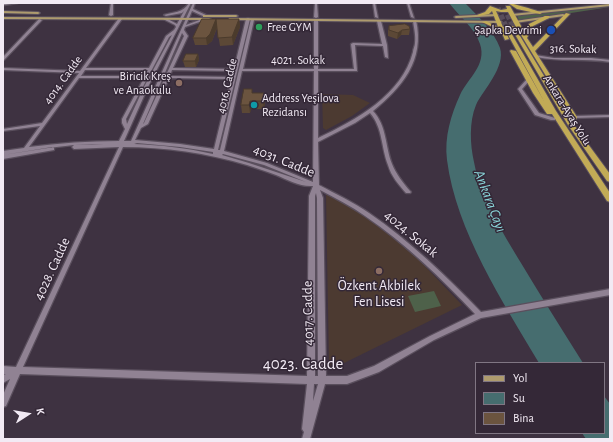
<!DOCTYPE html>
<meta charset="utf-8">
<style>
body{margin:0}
#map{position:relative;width:613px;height:442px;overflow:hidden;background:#3e3241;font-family:"Alegreya Sans",sans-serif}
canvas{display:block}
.frame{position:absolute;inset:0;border:4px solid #f2eaf4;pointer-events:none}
.legend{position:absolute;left:475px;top:362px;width:130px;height:72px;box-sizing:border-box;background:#342837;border:1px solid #807683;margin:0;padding:5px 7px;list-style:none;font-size:12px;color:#f2eaf4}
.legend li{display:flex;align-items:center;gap:8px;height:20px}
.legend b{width:20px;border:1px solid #807683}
.north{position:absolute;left:8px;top:394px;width:40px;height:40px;-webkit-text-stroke:3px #342837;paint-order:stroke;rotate:78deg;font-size:11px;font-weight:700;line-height:16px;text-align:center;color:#f2eaf4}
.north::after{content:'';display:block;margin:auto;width:14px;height:18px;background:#f2eaf4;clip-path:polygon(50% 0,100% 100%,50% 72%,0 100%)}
</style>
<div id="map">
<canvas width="613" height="442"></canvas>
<div class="frame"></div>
<ul class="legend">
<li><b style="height:5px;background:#ae9b6e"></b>Yol</li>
<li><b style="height:11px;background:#466d6f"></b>Su</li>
<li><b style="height:11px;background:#6b543f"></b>Bina</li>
</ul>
<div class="north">K</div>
</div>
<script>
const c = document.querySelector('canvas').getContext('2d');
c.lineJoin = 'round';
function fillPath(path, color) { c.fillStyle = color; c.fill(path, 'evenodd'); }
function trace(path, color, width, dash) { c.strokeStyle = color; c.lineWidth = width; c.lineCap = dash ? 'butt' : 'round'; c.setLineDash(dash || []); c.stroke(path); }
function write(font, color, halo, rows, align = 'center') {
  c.font = font + ' "Alegreya Sans",sans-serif'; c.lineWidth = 3; c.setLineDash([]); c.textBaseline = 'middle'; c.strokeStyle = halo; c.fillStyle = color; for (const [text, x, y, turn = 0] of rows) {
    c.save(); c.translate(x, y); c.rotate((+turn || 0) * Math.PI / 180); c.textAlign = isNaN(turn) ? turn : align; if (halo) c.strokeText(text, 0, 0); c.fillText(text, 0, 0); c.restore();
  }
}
const education = new Path2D(`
 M322 94 353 95 370 103 352 116 326 130 323 128Z
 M326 193 347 203 378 225 418 259 462 305 342 364 329 366Z`);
const green = new Path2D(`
 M610 7 519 21 517 15Z
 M434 291 441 306 415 312 408 296Z`);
const water = new Path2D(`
 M449 3H465C478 16 494 31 500 48 506 67 483 90 476 105 469 122 470 144 474 162 481 199 502 231 521 263 541 296 562 330 583 363H539C503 302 456 231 447 160 444 137 451 115 460 95 468 78 487 65 480 44 475 28 459 16 449 3Z
 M604 396 610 404V439H586L582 433H604Z`);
const highwayTunnel = new Path2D(`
 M498 8 508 31
 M504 8 515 31`);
const minor = new Path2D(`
 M4 3H18L5 5H4Z
 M111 3H113V15L111 16 109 15Z
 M189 3H191L148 87 124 141H131L193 3H195L193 9 208 16 205 17 192 11 186 25 205 18 208 19 185 27 184 30 188 36 173 68 234 69 246 19 248 18 250 19 218 150H220L251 19 254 20 243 69H314V20L316 19 318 20V69H354L351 44 353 43 382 44 377 21 379 20 381 21 387 45 388 58 385 57 383 46 355 45 357 71H318V138C356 120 402 95 413 52 413 49 415 46 415 43 416 36 414 28 413 21L416 20C425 61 402 87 373 111 387 126 385 146 392 164 396 174 403 183 410 191L411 192 410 193H406C399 185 391 176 388 165 381 147 383 128 370 113L355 123 318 142 319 185C336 194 353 202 369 213 410 241 446 276 481 312L610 289V295L481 318 434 340 379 372 347 384H325L310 439H302L304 432 302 429 307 384 20 374 6 406 3 407V395L10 379 3 383V375L6 374H3V366L16 367 119 147 74 149 72 147 74 145 48 148 3 155V151L24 148 40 126 3 131V129L42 123 79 73 3 70V68L80 71 119 18H120L122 19 86 68H149L166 36 174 30 176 27 175 25 163 19 166 18 177 24 184 11 182 13 166 16 164 15C173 12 183 13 189 3ZM182 33 184 36 144 123 143 124ZM172 35 144 87 127 124 126 119 169 37ZM85 70H148L145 76H81ZM172 70 233 71 232 77 170 76ZM242 71H314L313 182 267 163 224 151ZM79 78H144L122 119V123L125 129 119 141C89 141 59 143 29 147ZM169 78 231 79 214 149 180 144 135 140 141 128 148 124ZM137 143 180 147 213 152V154C187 148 161 145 134 144ZM92 144H104L74 145ZM123 147C165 147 207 153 247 165 256 168 266 171 276 175 288 180 300 187 313 186L309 196 307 376 23 367ZM223 154 264 165 306 182 249 163 222 155ZM320 190C335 198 351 206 365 216 406 244 441 278 475 314L430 336 374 366 347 376H326L323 198ZM316 193 317 198 318 376H315V196ZM314 384H318L313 401Z
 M315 3H317L318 17 316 18 314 17Z
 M373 3H375L378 18 375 17Z
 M407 3H409L414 18 411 17Z
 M39 19 42 20 4 60H3V57Z
 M535 55 554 58H591L610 60V62C585 58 560 62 536 57H535Z
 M527 79 530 80 522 89 539 113 555 118V120H551L535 115 518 89Z
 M610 115V117L574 118 572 117 574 116Z
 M52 147 54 148V150L3 159V155Z`);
const major = new Path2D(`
 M610 4V6L512 16 510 15 512 14Z
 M3 11 38 12 40 13 38 14 3 13Z
 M496 14 498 15 497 16 456 18 454 17 456 16Z
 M563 14 565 15 564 16 515 23 513 22 515 21Z
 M203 15H236L238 16 236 17H203Z
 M3 17 209 18 211 19 209 20 3 19Z
 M229 18 500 21 502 22 500 23 230 20H229Z`);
const highway = new Path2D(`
 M508 3C512 3 539 11 542 13L540 14 517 9Z
 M490 6 501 10 507 9 506 6H510L525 33 529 24 545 16H549V18L533 26 527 38 533 47 566 13 570 14 535 51 577 117 574 125 610 174V182L607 181 568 125 513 31V30L517 31 570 119 571 117 518 30 509 28 505 30 509 39 505 40 501 31 482 22 486 21 498 27 492 11 489 14 479 16 477 15 485 12ZM496 11 501 12H508L516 27 508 25 503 27Z
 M506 30 510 31 556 111 610 193V202L607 201 552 114H547L533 93 510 51 511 50 516 51 545 103 506 31Z`);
const wall = new Path2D(`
 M202 19H239L240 27 233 45 220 46 217 28 212 41 207 45H195L193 38Z
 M389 26 410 29 409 35H401L397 39 388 36V31Z
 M198 54 199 60 196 67H185L183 61Z
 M253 93 265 101 264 109H251L250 113H242L241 105Z`);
const shadedWall = new Path2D(`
 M216 19 217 27 212 41 207 45 206 38Z
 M239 19 240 27 233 45 232 37Z
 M402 30 401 35 397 39 398 33Z
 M198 54 199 60 196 67 195 61Z
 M264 93 265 101 264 109 263 101Z
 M250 101 251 109 250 113 249 105Z`);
const building = new Path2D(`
 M202 19H239L232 37 218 38 216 19 210 34 206 38H193Z
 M405 24 409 26 410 29 402 30 398 33 389 30V26Z
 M186 54H198L195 61H183Z
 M244 89H252V93H264L263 101H250L249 105H241Z`);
const markers = [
 [259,27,4,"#2e9e5b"],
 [551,30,5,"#1a4fb4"],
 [179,83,4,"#8d6e63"],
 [254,105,4,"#0f9aa8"],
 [379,271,4,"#8d6e63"]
];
const farPoinames = [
 ["Free GYM",267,27],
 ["Şapka Devrimi",542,30,"right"],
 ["Biricik Kreş",171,76,"right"],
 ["ve Anaokulu",171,90,"right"],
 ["Address Yeşilova",262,98],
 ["Rezidansı",262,112]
];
const farStreetnames = [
 ["316. Sokak",573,49,1],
 ["4021. Sokak",298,60],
 ["4014. Cadde",63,80,-54],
 ["4016. Cadde",227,86,-77],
 ["Ankara-Ayaş Yolu",567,110,58]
];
const streetNames = [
 ["4031. Cadde",284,161,22],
 ["4024. Sokak",411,234,39],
 ["4028. Cadde",52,269,-65],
 ["4017. Cadde",308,313,-91]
];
const poiNames = [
 ["Özkent Akbilek",379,286],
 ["Fen Lisesi",379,302]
];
const waterNames = [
 ["Ankara Çayı",490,201,69]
];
const nearStreetnames = [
 ["4023. Cadde",303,364]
];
fillPath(education, '#4c3a31');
fillPath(green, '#4e614a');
fillPath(water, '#466d6f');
trace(highwayTunnel, '#594e5c', 5, [5, 2.5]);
trace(minor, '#5a4f5d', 2.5);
trace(major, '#5a4f5d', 2);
trace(highway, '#5a4f5d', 2);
fillPath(minor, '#908293');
fillPath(major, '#ae9b6e');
fillPath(highway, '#c2ab56');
fillPath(wall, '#5c4836');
fillPath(shadedWall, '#4b3b2c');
fillPath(building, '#6b543f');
trace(building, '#4b3b2c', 1);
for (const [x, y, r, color] of markers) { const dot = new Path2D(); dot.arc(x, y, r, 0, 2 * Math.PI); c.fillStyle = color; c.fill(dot); trace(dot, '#342837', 1.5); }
write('12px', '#f2eaf4', '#342837', farPoinames, 'left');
write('12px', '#f2eaf4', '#342837', farStreetnames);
write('14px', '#f2eaf4', '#342837', streetNames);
write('14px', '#f2eaf4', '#342837', poiNames);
write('italic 15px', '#89d4d8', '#342837', waterNames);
write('17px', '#f2eaf4', '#342837', nearStreetnames);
</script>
